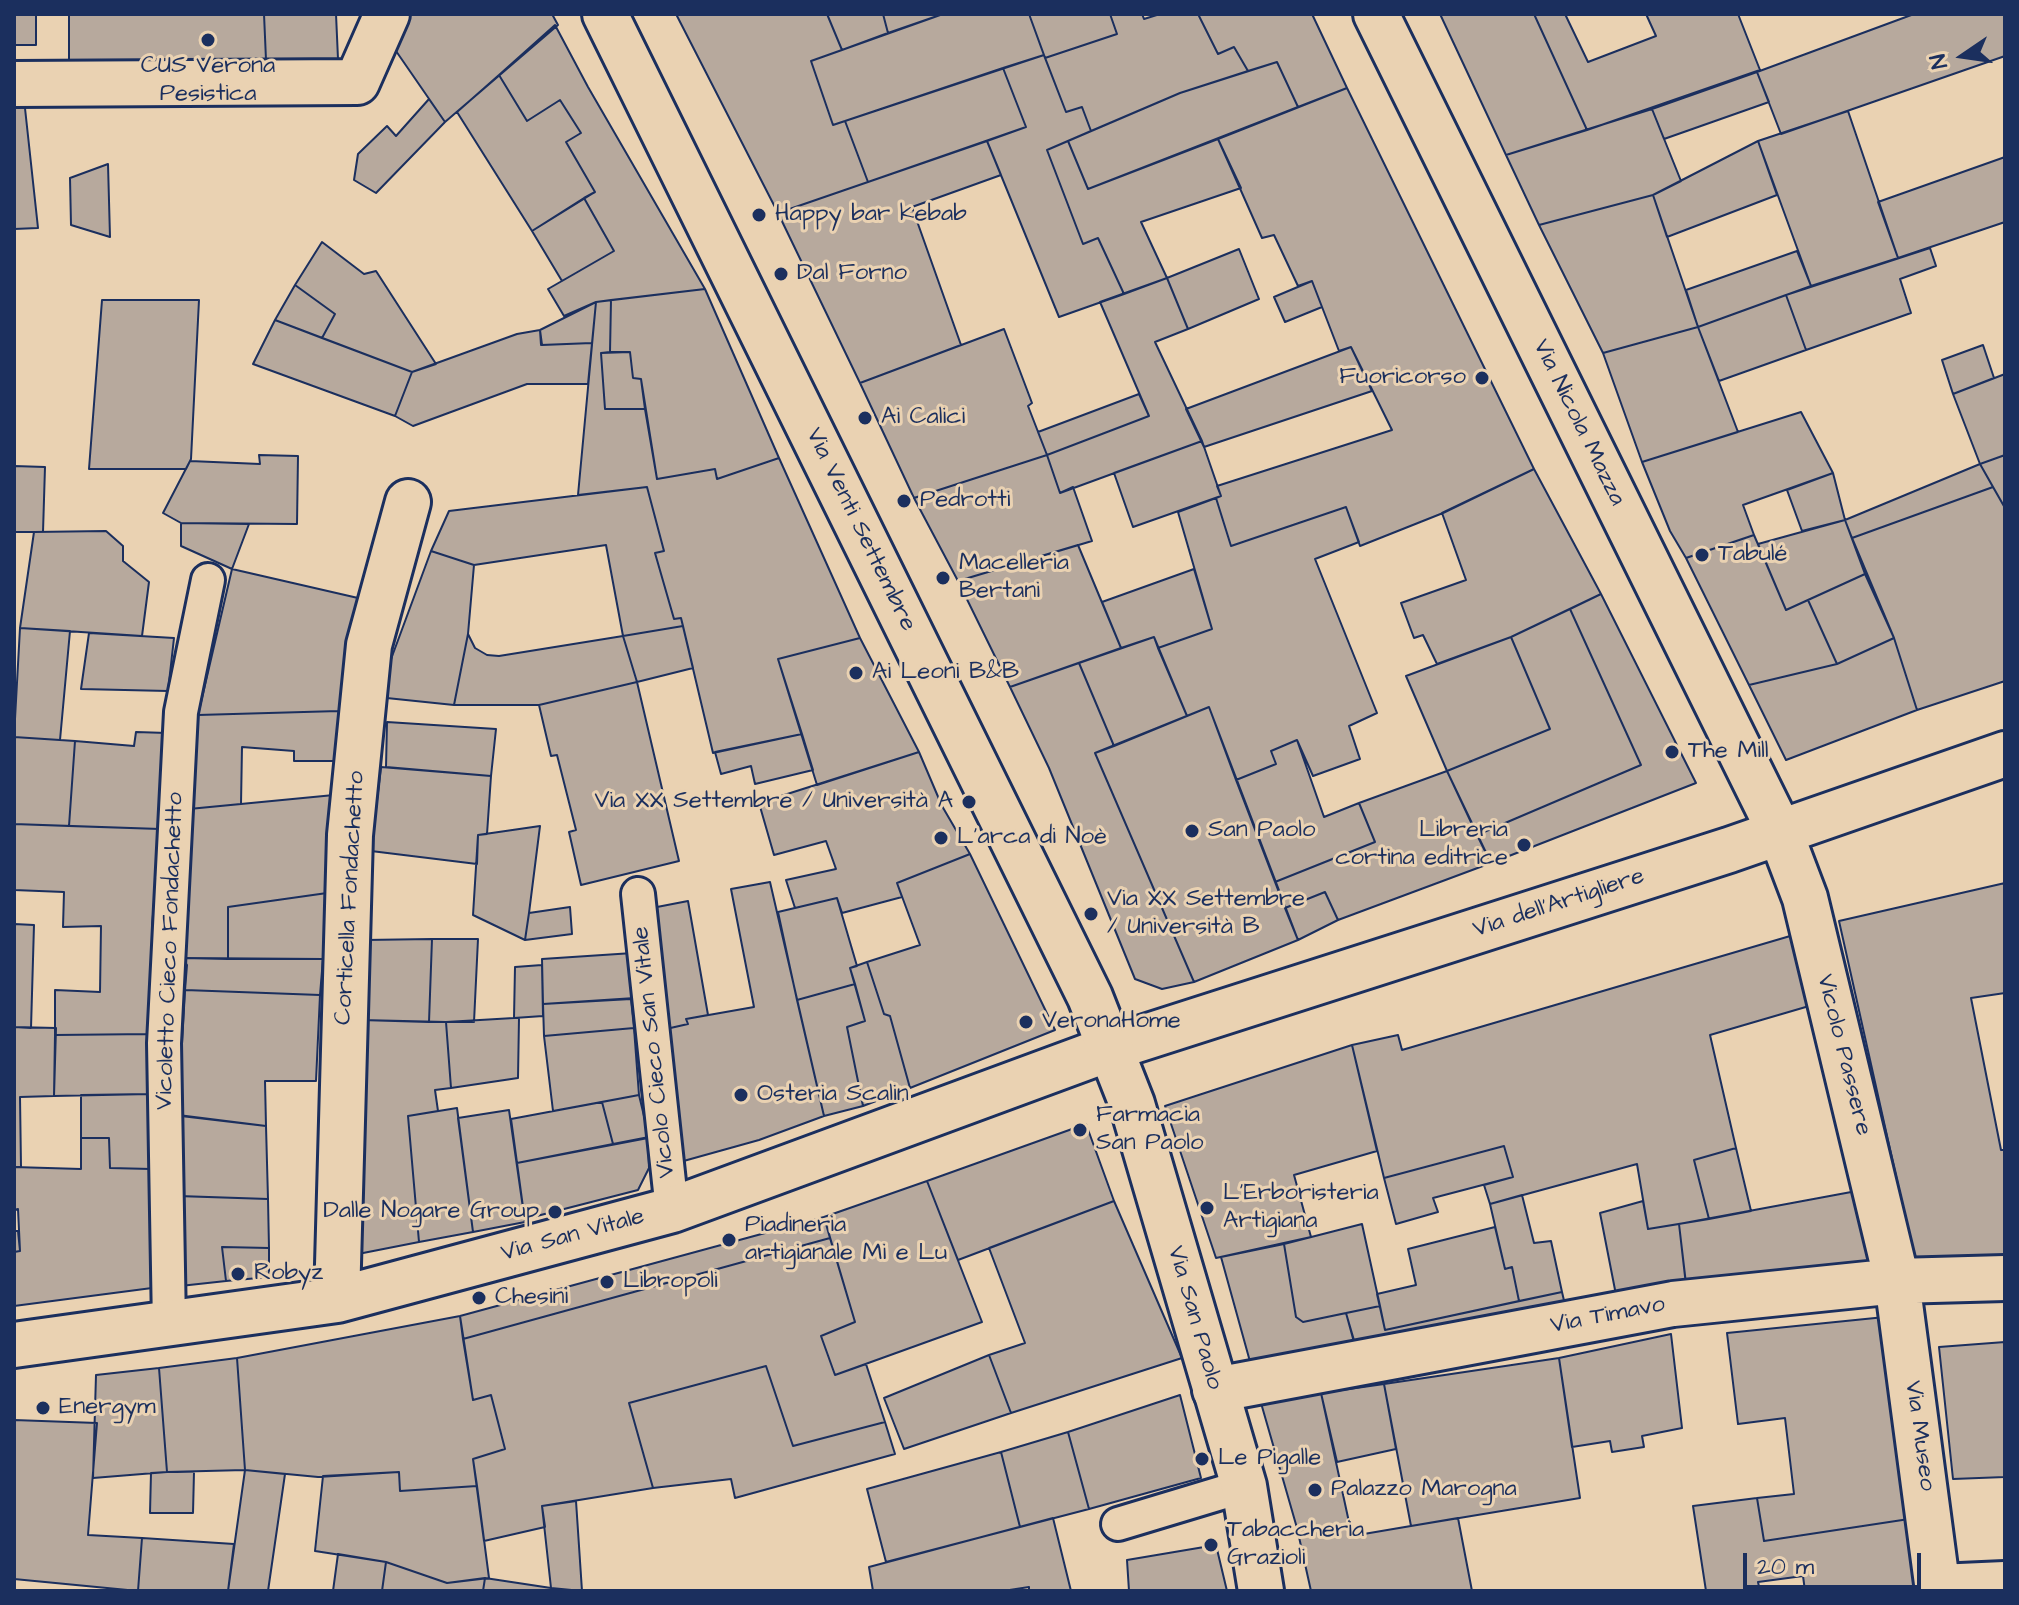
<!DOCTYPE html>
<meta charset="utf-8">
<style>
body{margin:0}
#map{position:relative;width:2019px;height:1605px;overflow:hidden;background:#ead2b2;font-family:"Architects Daughter",sans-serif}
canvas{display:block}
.frame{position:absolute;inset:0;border:16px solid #1b2f5e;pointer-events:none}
.north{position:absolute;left:1923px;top:16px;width:80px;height:80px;-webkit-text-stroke:6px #ead2b2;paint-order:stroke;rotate:257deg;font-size:22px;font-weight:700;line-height:32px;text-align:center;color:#1b2f5e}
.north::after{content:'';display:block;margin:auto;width:28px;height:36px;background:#1b2f5e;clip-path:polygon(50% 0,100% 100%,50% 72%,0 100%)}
.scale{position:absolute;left:1743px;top:1553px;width:178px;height:36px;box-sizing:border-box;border:4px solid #1b2f5e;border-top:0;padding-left:10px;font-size:24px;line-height:28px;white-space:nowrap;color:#1b2f5e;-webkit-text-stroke:6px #ead2b2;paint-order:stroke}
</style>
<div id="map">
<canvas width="2019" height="1605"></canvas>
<div class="frame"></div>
<div class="north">N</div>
<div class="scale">20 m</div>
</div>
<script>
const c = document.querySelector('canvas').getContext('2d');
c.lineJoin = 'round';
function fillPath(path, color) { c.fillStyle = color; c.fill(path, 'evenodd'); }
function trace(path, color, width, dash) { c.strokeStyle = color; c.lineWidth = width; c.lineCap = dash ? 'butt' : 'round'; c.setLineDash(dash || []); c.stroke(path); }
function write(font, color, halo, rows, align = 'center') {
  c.font = font + ' "Architects Daughter",sans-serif'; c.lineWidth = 6; c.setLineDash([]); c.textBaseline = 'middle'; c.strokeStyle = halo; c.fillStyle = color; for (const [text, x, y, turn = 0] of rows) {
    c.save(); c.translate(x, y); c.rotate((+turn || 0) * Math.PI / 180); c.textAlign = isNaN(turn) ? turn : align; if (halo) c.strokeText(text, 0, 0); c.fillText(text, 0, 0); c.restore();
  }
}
const building = new Path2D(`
 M14 14H36V45H14Z
 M69 14H264L266 60 69 62Z
 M264 14H336L338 59 266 60Z
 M406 14H552L558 25 445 122 396 51Z
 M676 14H827L842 50 811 61 833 125 845 121 868 182 778 213Z
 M827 14H883L888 33 842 50Z
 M883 14H943L888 33Z
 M943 14H1029L1044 55 833 125 811 61Z
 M1029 14H1110L1117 34 1045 58Z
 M1110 14H1142L1144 19 1160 14H1198L1218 54 1234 47 1248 71 1180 93 1091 131 1082 107 1066 112 1045 58 1117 34Z
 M1198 14H1312L1347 88 1298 107 1277 62 1248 71 1234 47 1218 54Z
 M1440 14H1534L1587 130 1506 155Z
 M1534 14H1565L1588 62 1656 36 1646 14H1738L1760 70 1587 130Z
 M1914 14H2005V56L1781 134 1757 72Z
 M555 25 588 87 705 289 596 302 564 316 548 289 614 251 584 198 595 192 566 142 581 133 560 100 527 121 499 75Z
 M1044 55 1066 112 1082 107 1091 131 1047 150 1083 244 1098 238 1124 294 1059 317 987 141 1026 127 1003 68Z
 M1277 62 1298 107 1088 189 1068 141 1180 93Z
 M1003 68 1026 127 868 182 845 121Z
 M1757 72 1769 102 1664 139 1652 109Z
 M499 75 527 121 560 100 581 133 566 142 595 192 532 231 457 112Z
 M1347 88 1534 469 1443 513 1360 546 1346 507 1231 546 1216 498 1221 496 1217 486 1392 430 1351 347 1339 351 1312 281 1298 286 1274 235 1262 238 1218 139Z
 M14 99H24L38 228 14 229Z
 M429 99 445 122 376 193 354 180 358 154 387 126 396 136Z
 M1652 109 1681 181 1653 195 1539 225 1506 155Z
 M1848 111 1898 258 1811 286 1758 141Z
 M1218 139 1241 188 1141 222 1167 278 1124 294 1098 238 1083 244 1047 150 1068 141 1088 189Z
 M987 141 1001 175 912 207 961 345 860 383 778 213Z
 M1758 141 1777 195 1667 237 1653 195Z
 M2005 157V222L1898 258 1878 202Z
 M108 164 110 237 71 225 70 178Z
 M1653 195 1698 327 1603 353 1539 225Z
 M584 198 614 251 562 281 532 231Z
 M322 242 364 274 376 271 436 364 412 372 322 338 335 314 295 285Z
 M1930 248 1936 266 1900 279 1911 313 1806 350 1786 295Z
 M1239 249 1259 299 1188 329 1167 278Z
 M1797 251 1811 286 1698 327 1686 290Z
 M1167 278 1188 329 1155 342 1202 441 1060 493 1047 455 1149 416 1100 302Z
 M1312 281 1322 307 1285 322 1274 297Z
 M295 285 335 314 322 338 275 320Z
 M705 289 779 458 717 479 715 469 657 479 641 379 633 378 630 352H610L611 300Z
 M1786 295 1806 350 1719 381 1698 327Z
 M102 300H199L191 459 186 469H89Z
 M611 300 610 352 601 353 605 409H645L657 479 715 469 717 479 779 458 860 638 778 659 802 734 713 753 681 618 674 619 655 553 664 551 647 487 578 495 596 302Z
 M596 302 592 343 542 345 540 330Z
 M275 320 412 372 395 416 253 364Z
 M1698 327 1738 432 1642 462 1603 353Z
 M1004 329 1032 403 1028 406 1047 455 914 498 860 383Z
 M540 330 541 345 592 343 588 384H527L413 426 395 416 412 372 517 334Z
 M1983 345 1994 378 1953 394 1942 360Z
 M1351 347 1372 391 1204 447 1186 409Z
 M630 352 633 378 641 379 645 409H605L601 353Z
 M2005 374V455L1980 464 1953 394Z
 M1139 394 1149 416 1047 455 1038 432Z
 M1801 412 1833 473 1743 505 1754 535 1686 558 1670 531 1642 462Z
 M1202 441 1221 496 1133 527 1114 473Z
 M259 455 298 456 297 524 181 523 163 513 190 461 260 464Z
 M1047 455 1060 493 1073 487 1092 541 958 581 914 498Z
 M2005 455V508L1980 464Z
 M1980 464 1993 487 1852 538 1845 520Z
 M14 466 45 467 43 532H14Z
 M1534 469 1601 594 1511 637 1437 664 1423 635 1414 638 1401 603 1466 580 1442 513Z
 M1833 473 1845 520 1802 531 1787 490Z
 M647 487 664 551 655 553 674 619 681 618 683 626 623 636 606 545 474 565 431 551 449 511Z
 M1993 487 2005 508V681L1917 710 1894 638 1852 538Z
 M1216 498 1231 546 1346 507 1359 542 1315 559 1377 713 1349 726 1360 759 1313 776 1297 740 1271 751 1276 764 1236 780 1209 707 1187 716 1158 648 1212 629 1178 512Z
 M1845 520 1865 574 1786 610 1758 544Z
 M181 523 249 524 232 569 181 546Z
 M106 531 123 546V561L149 582 142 636 20 628 34 532Z
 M1754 535 1786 610 1808 600 1837 664 1749 685 1686 558Z
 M1078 545 1121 648 1010 687 958 581Z
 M431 551 474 565 468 634 454 705 377 697Z
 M232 569 358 598 348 638 339 711 198 715Z
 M1194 569 1212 629 1158 648 1154 637 1121 648 1102 602Z
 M1865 574 1894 638 1837 664 1808 600Z
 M1601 594 1696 783 1491 863 1477 835 1641 765 1570 609Z
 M1570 609 1641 765 1477 835 1447 771 1550 729 1511 637Z
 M683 626 693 668 637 682 623 636Z
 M20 628 70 631 60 740 14 737Z
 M89 633 174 638 168 691 81 689Z
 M468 634 475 648 487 655 499 656 623 636 637 682 539 705H454Z
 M1154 637 1187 716 1114 746 1079 663Z
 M1511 637 1550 729 1447 771 1406 676Z
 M860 638 919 752 817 785 778 659Z
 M1894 638 1917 710 1786 760 1749 685 1837 664Z
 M1079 663 1114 746 1095 753 1194 982 1162 989 1135 979 1049 768 1010 687Z
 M637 682 679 861 581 885 569 832 576 830 557 755 551 756 539 705Z
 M1209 707 1298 940 1194 982 1095 753Z
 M339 711 336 761H294V751L242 747 241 804 189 809 193 740 198 715Z
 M387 722 496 729 491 776 386 767Z
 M136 732 167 733 160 829 69 826 75 741 134 746Z
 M802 734 813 770 755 784 751 766 721 774 715 752Z
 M14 737 75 741 69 826 14 824Z
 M1297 740 1324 817 1359 803 1375 842 1275 882 1236 780 1276 764 1271 751Z
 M919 752 942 806 970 854 897 883 902 897 842 913 837 898 795 908 786 880 836 869 826 841 774 855 759 803Z
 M381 767 491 776 487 834 478 835 477 864 371 851Z
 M1447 771 1491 863 1338 920 1325 892 1285 908 1275 882 1375 842 1359 803Z
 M334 795 327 893 228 907V959L183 958 189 809Z
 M14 824 160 829 152 927V1034L55 1035V990L100 992 101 926 63 927 64 892 14 890Z
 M540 826 529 913 525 940 473 915 478 835Z
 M970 854 1055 1030 910 1088 890 1016 884 1014 867 962 920 945 897 883Z
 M770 882 824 1116 759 1140 680 1162 666 1029 688 1024 686 1019 754 1007 731 889Z
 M2005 883V993L1971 998 2001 1150H2005V1263L1917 1270 1839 921Z
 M1325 892 1338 920 1298 940 1285 908Z
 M327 893 323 959H228V907Z
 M837 898 857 966 850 968 855 984 797 1000 778 912Z
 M688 901 708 1015 686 1019 688 1024 666 1029 657 907Z
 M570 907 572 934 525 940 529 913Z
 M14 924 34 925 31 1028 14 1027Z
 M1797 934 1816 1004 1710 1035 1736 1148 1694 1160 1709 1219 1648 1229 1637 1164 1490 1204 1484 1185 1513 1177 1504 1146 1384 1178 1352 1045 1398 1035 1402 1050Z
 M432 939H478L474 1022H429Z
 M432 939 429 1022 361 1020 365 940Z
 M633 953 635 998 543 1004 542 959Z
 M182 958 323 959 320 995 185 990 187 965Z
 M867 962 884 1014 890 1016 910 1088 863 1106 847 1027 865 1021 850 968Z
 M542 965 543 1016 514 1018 515 967Z
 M855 984 865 1021 847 1027 863 1106 824 1116 797 1000Z
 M185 990 320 995 316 1081H265L266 1126 178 1115Z
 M631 999 634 1028 544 1036 543 1004Z
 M514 1018H519L518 1078 451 1088 446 1022Z
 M361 1020 446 1022 451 1088 435 1090 438 1111 408 1116 419 1242 358 1254Z
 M14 1027 56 1028 54 1096 20 1097 21 1167H14Z
 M634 1028 639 1095 553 1111 544 1036Z
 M152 1034 150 1094 54 1096 55 1035Z
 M1352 1045 1377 1151 1294 1175 1311 1237 1216 1258 1165 1106Z
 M150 1094 151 1169 110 1168 109 1138H81V1095Z
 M639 1095 649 1137 613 1144 602 1102Z
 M602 1102 613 1144 517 1163 511 1119Z
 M457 1108 473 1232 419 1242 408 1116Z
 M509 1110 525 1222 473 1232 458 1118Z
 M181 1116 266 1126 268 1199 179 1196Z
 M1086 1124 1114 1201 958 1260 927 1181Z
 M81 1138H109L110 1168 151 1169 152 1288 14 1306V1252L20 1251 18 1209 14 1210V1167L81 1169Z
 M648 1138 649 1168 638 1190 533 1217 525 1222 517 1163Z
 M1504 1146 1513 1177 1433 1198 1438 1212 1396 1224 1384 1178Z
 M1736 1148 1751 1211 1709 1219 1694 1160Z
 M927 1181 982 1322 835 1375 821 1336 855 1322 824 1217Z
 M1862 1190 1877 1276 1687 1294 1679 1224Z
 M1522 1195 1534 1243 1551 1241 1562 1292 1519 1301 1512 1267 1505 1269 1490 1204Z
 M177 1196 268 1199 269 1248 222 1247 226 1281 180 1286Z
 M1114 1201 1182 1358 1011 1413 989 1355 1025 1343 989 1248Z
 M1643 1201 1648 1229 1679 1224 1687 1292 1617 1300 1600 1213Z
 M824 1217 830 1238 463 1339 460 1316Z
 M1362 1224 1380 1306 1303 1322 1296 1317 1284 1244Z
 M1495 1227 1505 1269 1512 1267 1519 1301 1385 1330 1377 1294 1416 1285 1408 1249Z
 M14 1231H18L20 1251 14 1252Z
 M830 1238 855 1322 821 1336 835 1375 866 1364 885 1422 793 1446 766 1366 629 1403 653 1488 542 1506 545 1527 484 1541 473 1459 505 1449 491 1395 473 1400 463 1339Z
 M1284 1244 1296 1317 1303 1322 1346 1313 1357 1353 1254 1376 1221 1257Z
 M222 1247 269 1248V1277L226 1281Z
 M1562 1292 1566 1309 1358 1354 1346 1313 1380 1306 1385 1330Z
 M460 1316 473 1400 491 1395 505 1449 473 1459 477 1486 400 1491 399 1472 318 1477 245 1470 237 1358Z
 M1885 1317 1909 1519 1764 1541 1757 1498 1794 1494 1785 1418 1738 1424 1727 1333Z
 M1671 1334 1682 1428 1642 1436 1644 1447 1612 1452 1610 1441 1572 1447 1559 1358Z
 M2005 1342V1477L1953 1479 1939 1347Z
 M989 1355 1011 1413 904 1449 884 1398Z
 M237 1358 245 1470 167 1472 159 1368Z
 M1559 1358 1580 1498 1411 1526 1384 1384Z
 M766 1366 793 1446 885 1422 895 1454 735 1498 731 1479 653 1488 629 1403Z
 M159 1368 167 1472 93 1478 96 1375Z
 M1384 1384 1396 1449 1337 1462 1321 1393Z
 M1321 1393 1352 1536 1458 1518 1472 1591H1311L1297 1528 1261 1403Z
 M1180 1395 1201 1478 1089 1509 1068 1432Z
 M14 1420 97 1423 88 1535 142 1538 138 1591 14 1579Z
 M1068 1432 1089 1509 1020 1527 1001 1452Z
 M1001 1452 1020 1527 886 1562 867 1489Z
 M245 1470 285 1474 268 1591H228Z
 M167 1472H194L193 1513H150L151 1473Z
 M399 1472 400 1491 477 1486 489 1578 447 1583 386 1562 315 1551 323 1476Z
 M1757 1498 1764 1541 1909 1519 1918 1591H1805L1803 1576 1758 1582 1760 1591H1706L1693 1506Z
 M576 1501 582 1591 551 1588 542 1506Z
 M1053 1518 1071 1591H1029V1587L1003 1591H873L869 1567Z
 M142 1538 234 1544 228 1591H138Z
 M1216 1545 1227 1591H1129L1127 1560Z
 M338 1554 386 1562 382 1591H333Z
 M386 1562 447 1583 485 1578 483 1591H382Z
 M485 1578 551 1588 572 1591H483Z`);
const lane = new Path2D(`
 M638 894 672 1210
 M169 1325 164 1043 181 712 208 580
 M1118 1524 1244 1486`);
const street = new Path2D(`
 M1376 14 1780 832 1805 898 1897 1281 1938 1591
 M14 84 357 82 387 14
 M337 1300 350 835 369 645 408 502
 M14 1345 337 1300 672 1210 1111 1048 1729 850 2005 754
 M1215 1390 1673 1304 1897 1281 2005 1278
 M1938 1587 2005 1584`);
const secondary = new Path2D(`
 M605 14 1090 997 1132 1104 1244 1486 1261 1591`);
const markers = [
 [208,40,8,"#1b2f5e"],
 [759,215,8,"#1b2f5e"],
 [781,274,8,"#1b2f5e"],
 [1482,378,8,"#1b2f5e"],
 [865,418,8,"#1b2f5e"],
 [904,501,8,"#1b2f5e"],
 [1702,555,8,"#1b2f5e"],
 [943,578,8,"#1b2f5e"],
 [856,673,8,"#1b2f5e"],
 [1672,752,8,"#1b2f5e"],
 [969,802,8,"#1b2f5e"],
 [1192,831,8,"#1b2f5e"],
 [941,838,8,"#1b2f5e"],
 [1524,845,8,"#1b2f5e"],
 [1091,914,8,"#1b2f5e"],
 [1026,1022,8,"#1b2f5e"],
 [741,1095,8,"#1b2f5e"],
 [1080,1130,8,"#1b2f5e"],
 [1207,1208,8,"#1b2f5e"],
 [555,1212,8,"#1b2f5e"],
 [729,1240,8,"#1b2f5e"],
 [238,1274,8,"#1b2f5e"],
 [607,1282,8,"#1b2f5e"],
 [479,1298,8,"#1b2f5e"],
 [43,1408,8,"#1b2f5e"],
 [1202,1459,8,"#1b2f5e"],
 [1315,1490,8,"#1b2f5e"],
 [1211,1545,8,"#1b2f5e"]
];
const poiNames = [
 ["CUS Verona",208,67,"center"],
 ["Pesistica",208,95,"center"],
 ["Happy bar kebab",775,215],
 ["Dal Forno",797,274],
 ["Fuoricorso",1466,378,"right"],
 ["Ai Calici",881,418],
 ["Pedrotti",920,501],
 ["Tabulé",1718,555],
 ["Macelleria",959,564],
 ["Bertani",959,592],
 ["Ai Leoni B&B",872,673],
 ["The Mill",1688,752],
 ["Via XX Settembre / Università A",953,802,"right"],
 ["San Paolo",1208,831],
 ["Libreria",1508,831,"right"],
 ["cortina editrice",1508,859,"right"],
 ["L'arca di Noè",957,838],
 ["Via XX Settembre",1107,900],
 ["/ Università B",1107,928],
 ["VeronaHome",1042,1022],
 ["Osteria Scalin",757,1095],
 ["Farmacia",1096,1116],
 ["San Paolo",1096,1144],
 ["L'Erboristeria",1223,1194],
 ["Artigiana",1223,1222],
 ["Dalle Nogare Group",539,1212,"right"],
 ["Piadineria",745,1226],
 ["artigianale Mi e Lu",745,1254],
 ["Robyz",254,1274],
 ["Libropoli",623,1282],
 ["Chesini",495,1298],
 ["Energym",59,1408],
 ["Le Pigalle",1218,1459],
 ["Palazzo Marogna",1331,1490],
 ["Tabaccheria",1227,1531],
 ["Grazioli",1227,1559]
];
const streetNames = [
 ["Via Nicola Mazza",1578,423,64],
 ["Via Venti Settembre",860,530,64],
 ["Corticella Fondachetto",351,898,-87],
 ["Via dell'Artigliere",1559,904,-18],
 ["Vicoletto Cieco Fondachetto",171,951,-88],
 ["Vicolo Cieco San Vitale",655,1052,-96],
 ["Vicolo Passere",1843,1055,76],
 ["Via San Vitale",573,1236,-15],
 ["Via Timavo",1608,1316,-11],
 ["Via San Paolo",1194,1318,74],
 ["Via Museo",1919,1436,82]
];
fillPath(building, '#b7a99d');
trace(building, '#1b2f5e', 2);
trace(lane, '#1b2f5e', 38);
trace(street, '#1b2f5e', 50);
trace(secondary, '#1b2f5e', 50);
trace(lane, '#ead2b2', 32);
trace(street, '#ead2b2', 44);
trace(secondary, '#ead2b2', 44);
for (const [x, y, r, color] of markers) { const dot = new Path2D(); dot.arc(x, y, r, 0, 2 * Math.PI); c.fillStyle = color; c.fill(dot); trace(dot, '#ead2b2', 3); }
write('24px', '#1b2f5e', '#ead2b2', poiNames, 'left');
write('24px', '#1b2f5e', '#ead2b2', streetNames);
</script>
